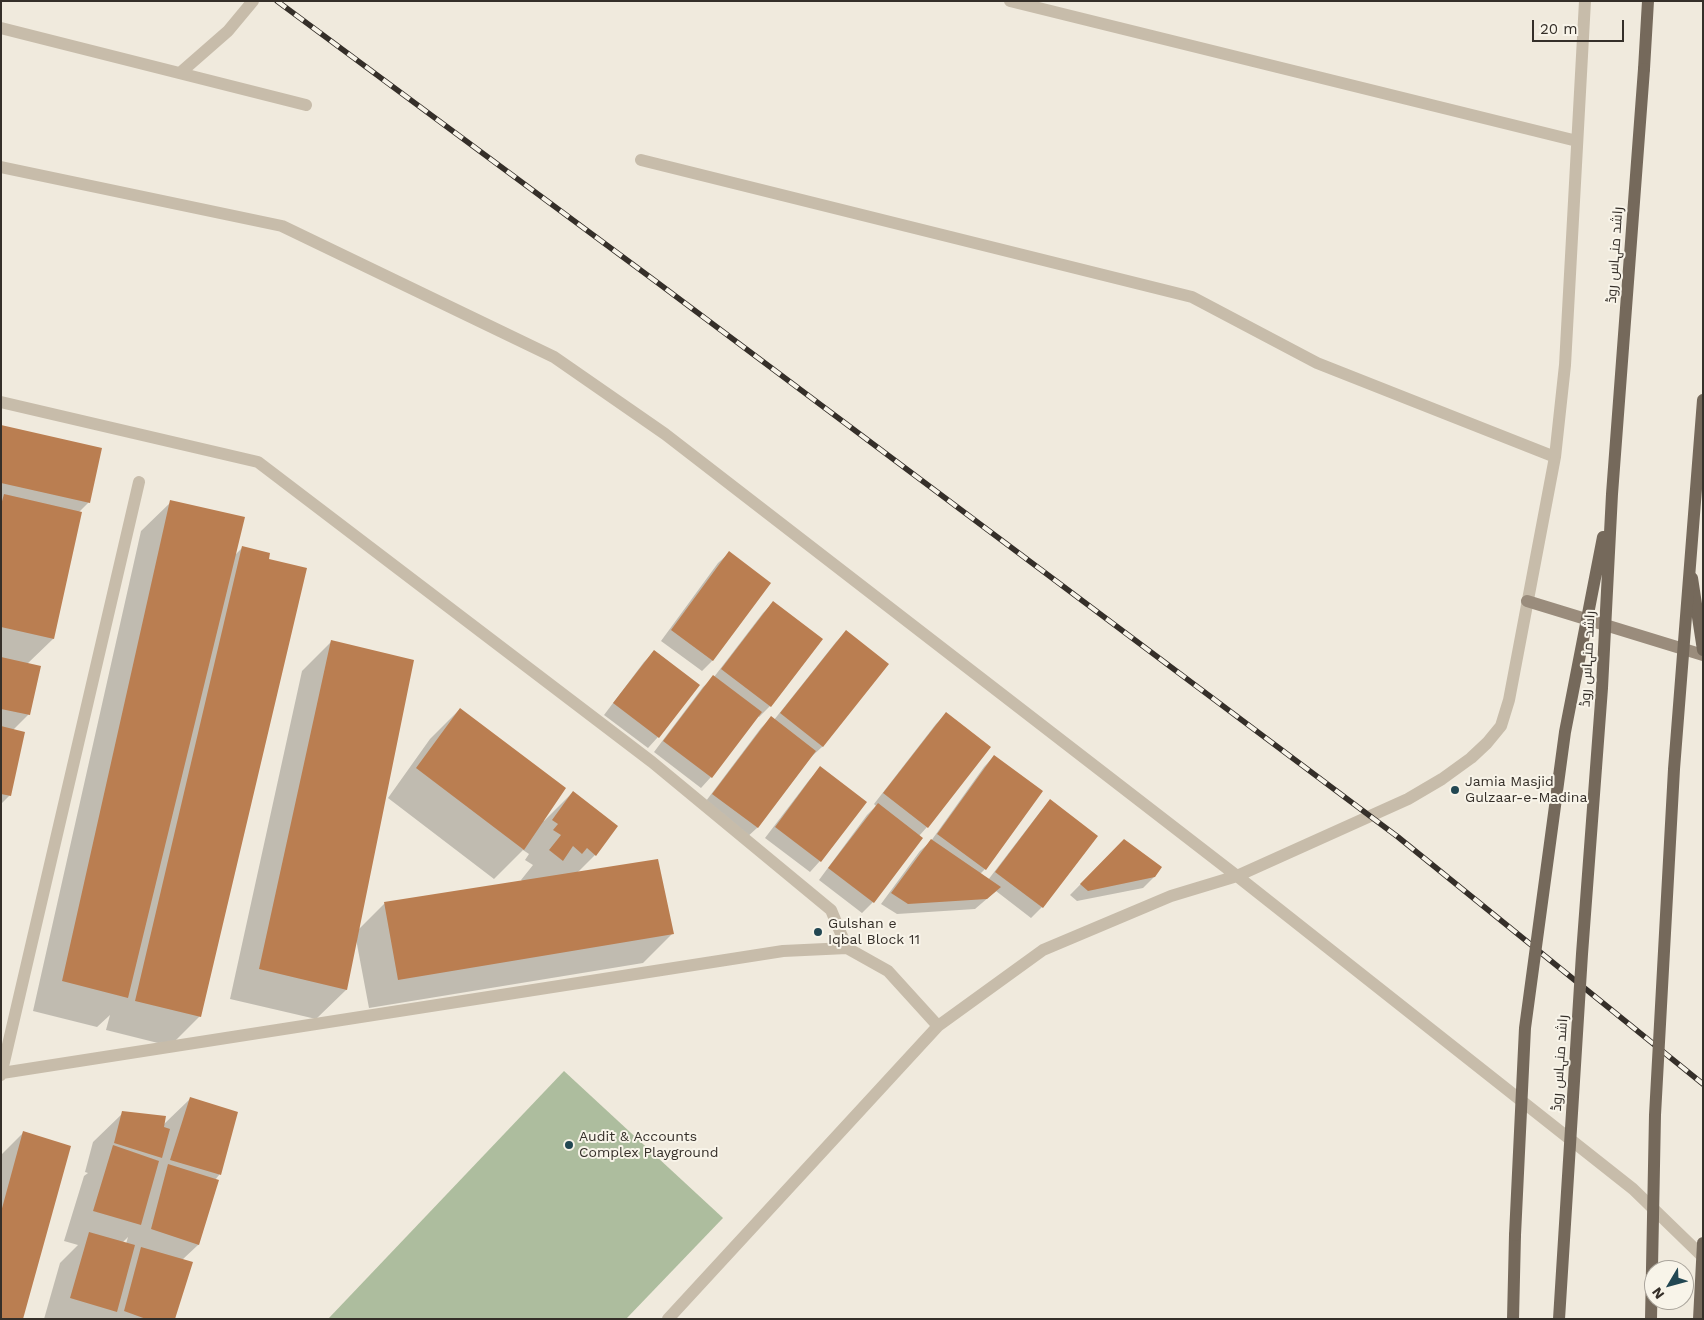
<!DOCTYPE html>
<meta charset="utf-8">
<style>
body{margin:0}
#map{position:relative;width:1704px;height:1320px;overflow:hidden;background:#f0eadd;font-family:"Work Sans",sans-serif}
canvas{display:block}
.frame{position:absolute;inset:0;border:2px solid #352f29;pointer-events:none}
.north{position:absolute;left:1644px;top:1260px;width:50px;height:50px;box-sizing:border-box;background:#f8f4e9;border:1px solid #aaa59c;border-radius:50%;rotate:233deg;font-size:14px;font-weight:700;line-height:20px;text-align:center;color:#352f29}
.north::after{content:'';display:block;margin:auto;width:18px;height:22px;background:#224752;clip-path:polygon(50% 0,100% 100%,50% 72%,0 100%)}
.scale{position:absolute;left:1532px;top:20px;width:92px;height:22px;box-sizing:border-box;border:2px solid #352f29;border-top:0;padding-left:6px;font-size:15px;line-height:18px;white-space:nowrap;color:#352f29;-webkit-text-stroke:4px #f8f4e9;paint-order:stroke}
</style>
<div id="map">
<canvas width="1704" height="1320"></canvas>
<div class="frame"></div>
<div class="north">N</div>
<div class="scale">20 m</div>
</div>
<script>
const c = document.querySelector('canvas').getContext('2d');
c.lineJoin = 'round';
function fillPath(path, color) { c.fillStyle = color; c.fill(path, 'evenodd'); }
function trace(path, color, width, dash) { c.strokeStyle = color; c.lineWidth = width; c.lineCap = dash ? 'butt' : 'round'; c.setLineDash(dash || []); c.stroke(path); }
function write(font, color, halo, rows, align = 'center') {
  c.font = font + ' "Work Sans",Cairo,sans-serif'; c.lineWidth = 4; c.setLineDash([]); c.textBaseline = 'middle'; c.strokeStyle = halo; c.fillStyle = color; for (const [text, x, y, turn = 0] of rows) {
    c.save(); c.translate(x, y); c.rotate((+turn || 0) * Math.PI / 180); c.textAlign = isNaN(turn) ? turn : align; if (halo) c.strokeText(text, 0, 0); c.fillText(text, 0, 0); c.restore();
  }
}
const green = new Path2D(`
 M564 1071 723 1218 626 1319H328Z`);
const shadow = new Path2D(`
 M1 426 89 502 79 512 53 639 27 664 29 714 13 730 10 795 1 804Z
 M171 502 234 556 242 548 200 1016 170 1046 106 1030 110 1015 97 1027 33 1011 141 531Z
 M729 553 769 583 712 661 702 671 661 641 718 563Z
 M773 603 821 639 770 706 759 717 758 716 711 777 701 788 654 752 703 687 714 677 763 613Z
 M846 632 887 665 822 747 811 757 757 828 746 838 703 805 761 728 771 718 774 720 836 642Z
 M331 642 358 930 384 904 523 882 521 880 533 865 525 860 529 854 523 850 494 879 388 798 430 739 460 709 544 821 573 792 616 826 595 855 577 873 673 933 643 963 369 1008 356 939 346 990 316 1019 230 999 302 671Z
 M655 651 698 685 658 737 648 748 604 715 644 662Z
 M946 714 927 827 919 836 921 838 873 902 862 913 819 880 867 815 876 806 874 804 936 724Z
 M994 756 985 869 980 874 988 880 1040 812 1050 801 1042 907 1031 918 996 891 975 909 897 914 881 904 920 851 931 841 984 767Z
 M821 768 865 802 820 861 810 872 765 838 810 779Z
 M1124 840 1154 877 1143 888 1077 901 1070 895Z
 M190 1099 237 1113 219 1175 215 1180 218 1181 198 1245 182 1260 174 1319H44L60 1263 78 1245 64 1241 84 1176 88 1173 85 1172 93 1142 123 1113 163 1125ZM128 1237 126 1244 122 1243Z
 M24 1132 1 1319V1155Z`);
const building = new Path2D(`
 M1 425 102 448 90 503 1 483Z
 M4 494 82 512 54 639 1 627V505Z
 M170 500 245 517 128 998 62 981Z
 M242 546 270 553 269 559 307 568 201 1017 135 1001Z
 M729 551 771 583 713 661 671 630Z
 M773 601 823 639 771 707 721 669Z
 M846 630 889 664 823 747 780 713Z
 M331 640 414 660 347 990 259 969Z
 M654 650 700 685 659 738 613 703Z
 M1 657 41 666 30 715 1 709Z
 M713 675 762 712 712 778 663 741Z
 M460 708 566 788 524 850 416 768Z
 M946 712 991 747 928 828 883 793Z
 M771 716 816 751 758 828 712 794Z
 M1 726 25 732 11 796 1 794Z
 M994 755 1043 791 986 870 937 834Z
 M820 766 867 802 821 862 775 827Z
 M573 791 618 826 596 856 587 848 582 854 573 846 563 861 549 850 561 835 553 830 558 824 552 820Z
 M1050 799 1098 836 1043 908 995 872Z
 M878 803 923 838 874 903 828 868Z
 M931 839 1001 887 987 899 908 904 891 893Z
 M1124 839 1162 867 1155 877 1088 891 1080 884Z
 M658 859 674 934 398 980 384 902Z
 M190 1097 238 1112 221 1175 170 1160Z
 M122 1111 166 1116 164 1127 170 1129 162 1158 114 1143Z
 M23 1131 71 1146 23 1319H1V1212Z
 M113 1145 159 1161 141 1225 93 1211Z
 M168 1164 219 1180 199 1245 151 1229Z
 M89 1232 135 1245 117 1312 70 1298Z
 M141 1247 193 1262 175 1319H146L124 1311Z`);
const street = new Path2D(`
 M1010 1 1577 141
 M1 28 306 105
 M180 73 228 31 253 1
 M641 160 1192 297 1317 363 1555 457
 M1 167 282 226 554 357 665 434 1237 876 1633 1189 1703 1257
 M1 402 258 462 652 762 831 910 847 948
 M2 1073 783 951 847 948 888 971 938 1026
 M1 1075 139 482
 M668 1319 938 1026 1043 950 1171 896 1237 876 1408 799 1442 779 1471 758 1487 743 1501 726 1509 700 1555 457 1565 365 1585 1`);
const secondary = new Path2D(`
 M1527 601 1703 655`);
const primary = new Path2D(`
 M1644 69 1648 1
 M1692 578 1703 650
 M1513 1319 1515 1235`);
const rail = new Path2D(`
 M277 1 658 283 1398 837 1703 1084`);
const primaryBridge = new Path2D(`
 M1515 1235 1525 1028 1565 732 1603 537
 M1559 1319 1582 954 1602 688 1612 494 1644 69
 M1651 1319 1655 1115 1674 769 1703 400
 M1699 1319 1703 1243`);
const markers = [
 [1455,790,5,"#224752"],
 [818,932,5,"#224752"],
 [569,1145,5,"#224752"]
];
const streetNames = [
 ["راشد منہاس روڈ",1615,255,-86],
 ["راشد منہاس روڈ",1588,659,-87],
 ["راشد منہاس روڈ",1560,1063,-86]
];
const poiNames = [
 ["Jamia Masjid",1465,782],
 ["Gulzaar-e-Madina",1465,798],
 ["Gulshan e",828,924],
 ["Iqbal Block 11",828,940],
 ["Audit & Accounts",579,1137],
 ["Complex Playground",579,1153]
];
fillPath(green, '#adbd9e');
fillPath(shadow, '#0003');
fillPath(building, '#ba7e51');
trace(street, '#c7bcaa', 12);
trace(secondary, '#9a8c7c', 12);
trace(primary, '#75695b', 12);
trace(rail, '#352f29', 5.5);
trace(rail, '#f8f4e9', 4, [11]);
trace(primaryBridge, '#75695b', 12);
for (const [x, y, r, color] of markers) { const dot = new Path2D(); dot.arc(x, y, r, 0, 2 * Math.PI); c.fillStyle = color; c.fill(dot); trace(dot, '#f8f4e9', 2); }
write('14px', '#352f29', '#f8f4e9', streetNames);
write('14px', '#352f29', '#f8f4e9', poiNames, 'left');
</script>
